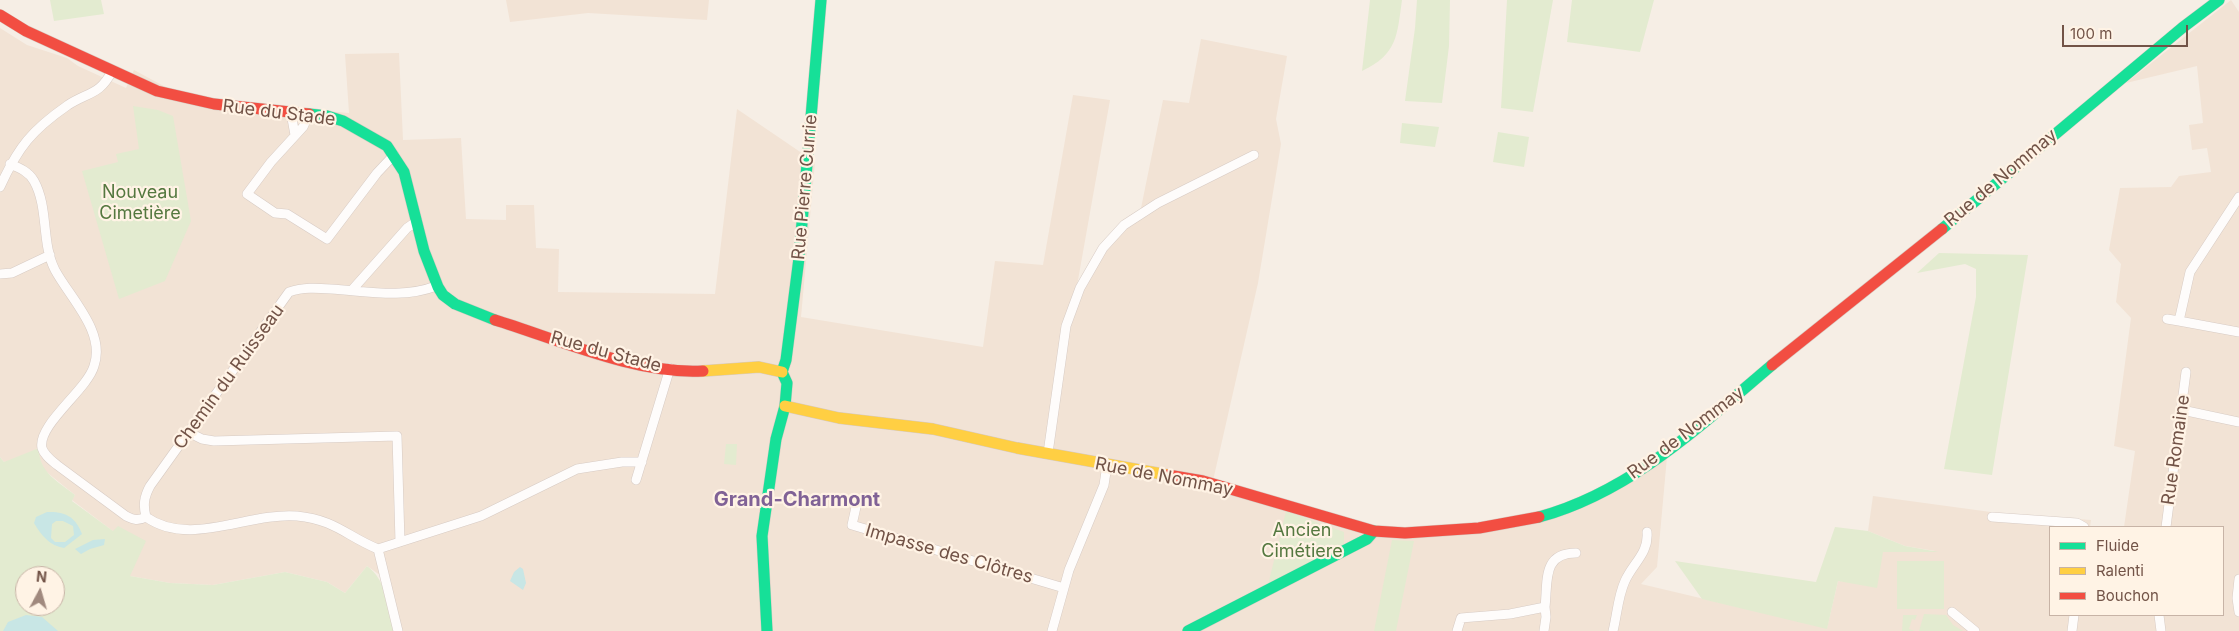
<!DOCTYPE html>
<meta charset="utf-8">
<style>
body{margin:0}
#map{position:relative;width:2239px;height:631px;overflow:hidden;background:#f6eee5;font-family:Inter,sans-serif}
canvas{display:block}
.legend{position:absolute;left:2049px;top:526px;width:175px;height:90px;box-sizing:border-box;background:#fff3e5;border:1px solid #c7b3a6;margin:0;padding:6px 9px;list-style:none;font-size:15px;color:#725347}
.legend li{display:flex;align-items:center;gap:10px;height:25px}
.legend b{width:25px;border:1px solid #c7b3a6}
.north{position:absolute;left:15px;top:566px;width:50px;height:50px;box-sizing:border-box;background:#fff3e5;border:1px solid #c7b3a6;border-radius:50%;rotate:6deg;font-size:14px;font-weight:700;line-height:20px;text-align:center;color:#725347}
.north::after{content:'';display:block;margin:auto;width:18px;height:22px;background:#a0897e;clip-path:polygon(50% 0,100% 100%,50% 72%,0 100%)}
.scale{position:absolute;left:2062px;top:25px;width:126px;height:22px;box-sizing:border-box;border:2px solid #725347;border-top:0;padding-left:6px;font-size:15px;line-height:18px;white-space:nowrap;color:#725347;-webkit-text-stroke:4px #fff3e5;paint-order:stroke}
</style>
<div id="map">
<canvas width="2239" height="631"></canvas>
<ul class="legend">
<li><b style="height:6px;background:#16e098"></b>Fluide</li>
<li><b style="height:6px;background:#ffcf43"></b>Ralenti</li>
<li><b style="height:6px;background:#f24e42"></b>Bouchon</li>
</ul>
<div class="north">N</div>
<div class="scale">100 m</div>
</div>
<script>
const c = document.querySelector('canvas').getContext('2d');
c.lineJoin = 'round';
function fillPath(path, color) { c.fillStyle = color; c.fill(path, 'evenodd'); }
function trace(path, color, width, dash) { c.strokeStyle = color; c.lineWidth = width; c.lineCap = dash ? 'butt' : 'round'; c.setLineDash(dash || []); c.stroke(path); }
function write(font, color, halo, rows, align = 'center') {
  c.font = font + ' Inter,sans-serif'; c.lineWidth = 4.5; c.setLineDash([]); c.textBaseline = 'middle'; c.strokeStyle = halo; c.fillStyle = color; for (const [text, x, y, turn = 0] of rows) {
    c.save(); c.translate(x, y); c.rotate((+turn || 0) * Math.PI / 180); c.textAlign = isNaN(turn) ? turn : align; if (halo) c.strokeText(text, 0, 0); c.fillText(text, 0, 0); c.restore();
  }
}
const residential = new Path2D(`
 M506 0H709L707 20 588 13 510 22Z
 M2231 0 2239 12V631H401L387 580 367 566 345 593 327 582 285 572 213 585 170 583 130 576 114 532 72 500 75 495 44 470 39 458 4 462 0 457V28L27 45 67 58 78 66 126 88 134 70 173 91 217 101 349 113 345 54 399 53 403 140 461 138 466 219 506 220V205H534L536 248 559 249 558 292 715 294 737 109 815 162 801 317 983 347 995 261 1043 265 1073 95 1110 100 1075 297 1095 264 1117 237 1139 218 1163 100 1189 103 1201 39 1287 56 1276 119 1281 144 1258 283 1212 485 1358 530 1536 519 1667 457 1657 567 1641 584 1827 628 1838 581 1850 582 1883 552 1935 551 1905 546 1868 531 1873 496 1998 513 2091 520 2090 527H2050V615H2223V527H2124L2135 451 2114 446 2131 318 2116 302 2121 264 2109 250 2120 188 2171 187 2179 176 2211 172 2207 148 2192 150 2189 125 2203 123 2197 66 2126 83Z`);
const green = new Path2D(`
 M50 0H101L104 14 54 21Z
 M1370 0H1402C1397 35 1398 54 1362 71Z
 M1417 0H1450L1449 46 1442 103 1405 101 1415 28Z
 M1507 0H1553L1533 112 1501 108Z
 M1572 0H1654L1640 52 1567 42Z
 M133 106 158 110 173 116 191 221 165 281 119 299 82 171 118 162 116 154 139 149Z
 M1402 123 1439 127 1435 147 1400 143Z
 M1498 132 1529 137 1524 167 1493 162Z
 M1939 253 2028 255 1992 475 1944 469 1976 297V269L1965 264 1917 273Z
 M726 444H737L736 465 724 464Z
 M39 448C38 472 59 482 75 495L72 501 113 531 118 526 146 541 130 576 170 583 213 585 285 572 327 582 345 593 367 566C386 579 390 610 394 631H0V457L4 462ZM25 576H55V606H25Z
 M1286 511 1344 532V545L1268 585Z
 M1835 527 1868 531 1905 546 1939 552H1883L1877 588 1838 581 1827 629 1702 599 1675 561 1816 582Z
 M1392 540 1414 541 1396 631H1374Z
 M1897 561H1944V609H1897Z
 M1924 614 1946 615 1953 625 1963 631H1919Z
 M1903 615H1917L1915 620 1912 619 1909 629 1915 631H1902Z`);
const water = new Path2D(`
 M47 512C65 511 76 517 82 534L64 548C50 546 41 535 34 523L36 517ZM56 521H63L73 526 74 535 65 542H55L51 538 52 524Z
 M105 539 104 545 90 549 81 554 75 549 93 540Z
 M520 567 523 569 526 583 523 590 510 581 514 572Z
 M26 615 42 617 58 631H3L8 622Z`);
const street = new Path2D(`
 M291 113 295 135
 M309 114 303 127 271 162 247 194 275 213 287 214 327 239 377 173 394 155
 M10 164C20 168 29 172 34 181 49 208 41 243 55 270 70 298 106 332 94 366 87 390 37 425 42 448 44 455 51 460 57 465L126 516C134 520 138 521 146 517
 M0 187C18 147 32 130 68 105 88 92 100 95 112 71
 M2239 197 2190 272 2179 321 2239 332
 M0 274 12 273 50 255
 M352 290 407 228 417 221
 M2167 319 2179 321
 M2182 410 2239 422
 M190 433 202 439 214 441 397 436 400 542
 M1048 453 1066 326 1080 288 1103 248 1124 225 1158 203 1254 155
 M636 480 670 368
 M856 507 852 525 1064 588
 M146 517C143 505 144 497 150 486L289 292C303 287 317 288 331 289 366 291 403 299 436 286
 M146 517C190 548 248 512 297 516 336 520 346 536 378 549
 M1992 517 2077 523 2084 527
 M2166 527 2186 372
 M378 549 481 516 577 469 622 462H642
 M378 549 398 631
 M2239 579 2237 598 2239 612
 M1545 607C1548 581 1542 553 1576 553
 M1952 612 1975 631
 M2159 615 2161 631
 M1052 631 1069 570 1104 485 1107 465
 M1457 631 1461 618 1510 614 1545 607 1546 617 1544 631
 M1613 631C1617 615 1618 596 1625 581 1633 563 1649 553 1647 532
 M2072 631 2074 615`);
const fast = new Path2D(`
 M309 114 327 116 343 121 387 146 404 172 424 251 438 287 443 295 455 304 495 320
 M1942 229 2182 28 2219 0
 M782 372 786 360 799 258 821 0
 M1539 517C1631 492 1701 425 1772 365
 M767 631 762 536 776 439 785 406 787 383 782 372
 M1188 631 1367 539 1374 531`);
const slow = new Path2D(`
 M703 371 759 367 782 372
 M785 406 839 418 933 429 1017 448 1168 475`);
const jam = new Path2D(`
 M0 15 26 31 157 91 214 104 309 114
 M495 320C557 339 637 375 703 371
 M1772 365 1942 229
 M1168 475 1203 481 1374 531 1405 533 1479 528 1539 517`);
const streetNames = [
 ["Rue du Stade",279,113,7],
 ["Rue de Nommay",2001,178,-40],
 ["Rue Pierre Currie",805,187,-85],
 ["Rue du Stade",606,352,15],
 ["Chemin du Ruisseau",229,377,-54],
 ["Rue de Nommay",1686,433,-37],
 ["Rue Romaine",2176,450,-82],
 ["Rue de Nommay",1164,477,11],
 ["Impasse des Clôtres",949,554,16]
];
const parkNames = [
 ["Nouveau",140,193],
 ["Cimetière",140,214],
 ["Ancien",1302,531],
 ["Cimétiere",1302,552]
];
const quarterNames = [
 ["Grand-Charmont",797,500]
];
fillPath(residential, '#f2e3d5');
fillPath(green, '#e3ebd0');
fillPath(water, '#c8e6e5');
trace(street, '#d7cbc4', 10);
trace(fast, '#d6cac2', 12);
trace(slow, '#d6cac2', 12);
trace(jam, '#d6cac2', 12);
trace(street, '#fefcfb', 9);
trace(fast, '#16e098', 11);
trace(slow, '#ffcf43', 11);
trace(jam, '#f24e42', 11);
write('18px', '#725347', '#fff3e5', streetNames);
write('18px', '#54783f', '#fff3e5', parkNames);
write('bold 20px', '#806296', '#fff3e5', quarterNames);
</script>
